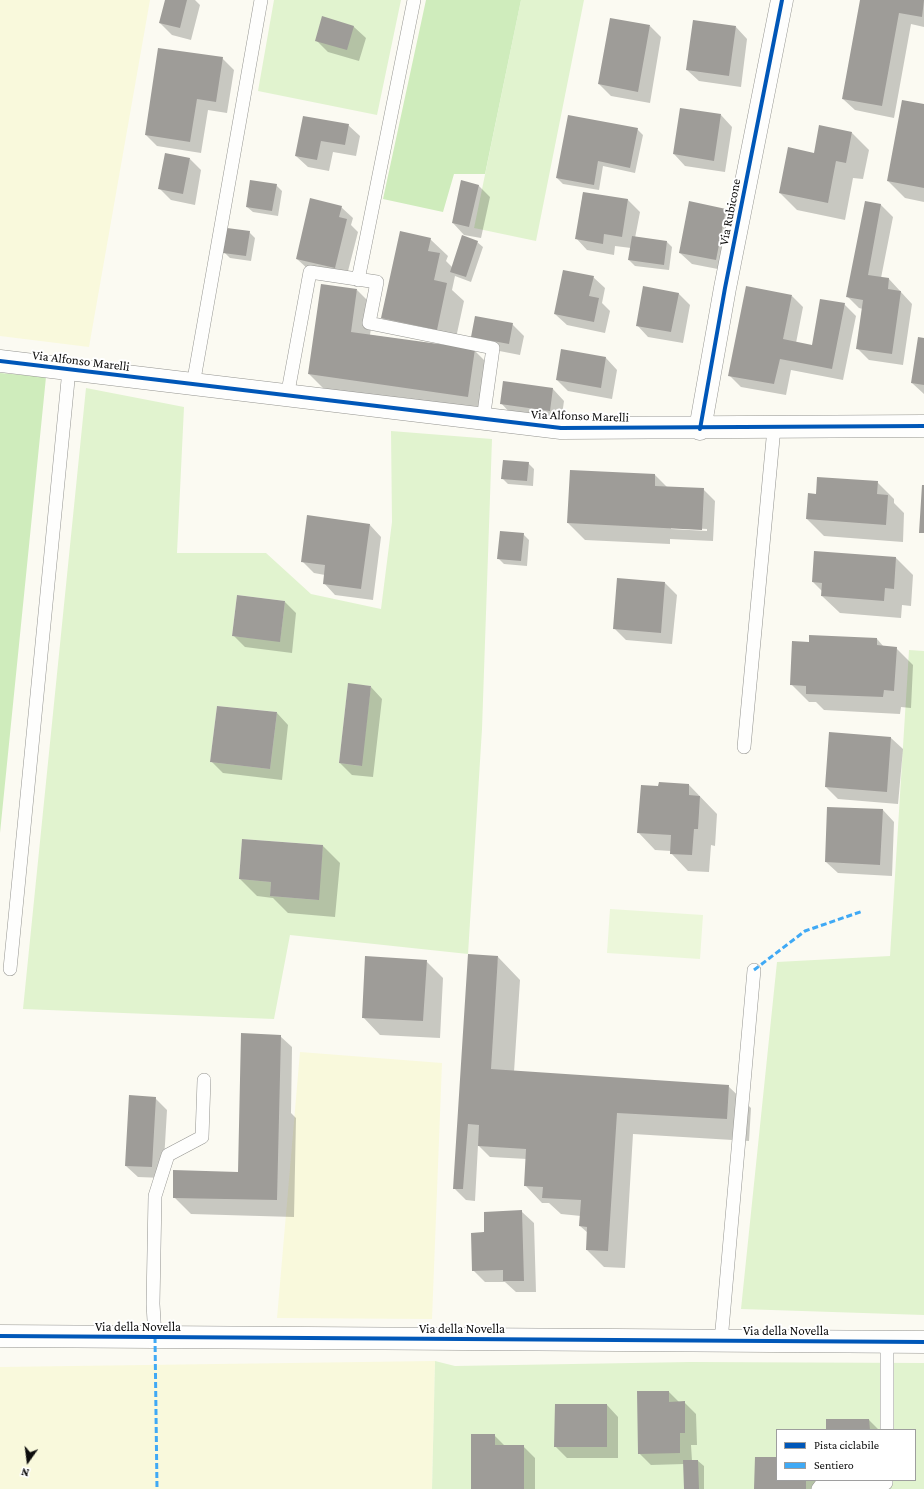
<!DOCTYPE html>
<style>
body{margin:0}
#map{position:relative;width:924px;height:1489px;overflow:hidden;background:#fbfaf2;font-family:"Crimson Pro",serif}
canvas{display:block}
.legend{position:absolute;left:776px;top:1429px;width:140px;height:52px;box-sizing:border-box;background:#fff;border:1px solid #9e9e9e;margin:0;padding:5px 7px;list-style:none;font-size:12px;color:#0d0d0d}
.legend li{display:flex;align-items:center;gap:8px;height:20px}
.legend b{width:20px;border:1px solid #9e9e9e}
.north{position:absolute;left:8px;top:1441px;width:40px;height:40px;-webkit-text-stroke:3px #fff;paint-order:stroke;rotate:194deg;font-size:11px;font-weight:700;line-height:16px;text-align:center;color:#0d0d0d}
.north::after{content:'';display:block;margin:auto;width:14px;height:18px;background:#0d0d0d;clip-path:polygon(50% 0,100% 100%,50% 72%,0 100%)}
</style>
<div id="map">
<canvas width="924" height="1489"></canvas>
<ul class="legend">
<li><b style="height:5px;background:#0057b8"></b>Pista ciclabile</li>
<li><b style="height:5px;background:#3fa9f5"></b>Sentiero</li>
</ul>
<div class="north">N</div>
</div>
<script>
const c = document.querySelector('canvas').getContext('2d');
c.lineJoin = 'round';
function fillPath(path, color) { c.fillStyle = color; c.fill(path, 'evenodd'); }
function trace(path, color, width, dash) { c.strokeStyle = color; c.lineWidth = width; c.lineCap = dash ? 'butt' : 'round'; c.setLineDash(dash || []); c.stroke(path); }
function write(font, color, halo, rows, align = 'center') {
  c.font = font + ' "Crimson Pro",serif'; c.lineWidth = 4; c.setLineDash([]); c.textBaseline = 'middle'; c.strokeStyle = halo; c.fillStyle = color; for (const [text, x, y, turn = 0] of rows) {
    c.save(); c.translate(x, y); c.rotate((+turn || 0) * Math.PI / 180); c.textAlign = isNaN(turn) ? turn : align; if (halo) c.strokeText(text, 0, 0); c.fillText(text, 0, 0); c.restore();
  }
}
const farmland = new Path2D(`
 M0 0H150L89 347 0 336Z
 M300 1052 442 1063 432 1319 277 1318Z
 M435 1361 432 1489H0V1367Z`);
const green = new Path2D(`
 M274 0H401L377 115 258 91Z
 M521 0H584L536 241 474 228Z
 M86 388 184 407 177 553H266L311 594 381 609 392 522 391 431 492 439 482 729 468 954 290 935 274 1019 23 1009ZM237 595 285 601 280 641 232 636ZM348 684 371 686 361 766 339 763ZM217 706 277 712 270 769 210 762ZM242 839 323 845 318 900 270 896 271 882 239 879Z
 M909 650 924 651V1315L741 1309 777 962 890 956Z
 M435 1361 455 1366 690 1362 924 1363V1489H432ZM777 1430H915V1480H777Z`);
const forest = new Path2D(`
 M426 0H521L485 174H454L443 212 383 199Z
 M0 373 46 377 0 833Z`);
const pitch = new Path2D(`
 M610 909 703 915 700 959 607 953Z`);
const shadow = new Path2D(`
 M166 0H195L200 5 191 40 172 35 160 23Z
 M861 0H924V27L911 24 894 118 855 110 843 99Z
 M323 18 354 27 366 38 359 61 328 52 316 40Z
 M650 26 661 37 650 103 611 96 599 84Z
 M736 27 747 39 741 87 699 81 687 70Z
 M222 58 234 70 227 113 208 110 201 153 157 146 146 135Z
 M924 105V202L905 198 888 181Z
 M721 115 732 127 725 172 685 166 674 154Z
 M304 117 348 125 360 136 356 156 333 152 329 171 308 167 296 156Z
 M637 129 643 135 635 173 603 166 599 190 563 184 557 178Z
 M852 133 869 150 863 179 853 178 845 220 797 210 780 193 815 154Z
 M190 159 201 170 195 205 171 200 159 188Z
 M276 185 282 191 278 216 253 212 247 207Z
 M478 185 490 197 481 238 464 235 453 223Z
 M583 193 628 200 640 212 635 238 667 242 672 247 669 270 635 266 629 260 631 248 615 246 614 255 587 250 576 238Z
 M866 202 881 205 893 217 881 278 889 279 912 304 903 365 869 360 857 348 863 309 859 308 847 296Z
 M341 207 353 218 351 225 358 232 346 279 309 270 297 259Z
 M726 209 737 221 728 271 692 264 680 253Z
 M249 232 255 238 251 261 230 258 224 252Z
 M430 239 448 256 446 261 452 267 477 242 483 247 471 282 455 276 452 290 464 301 454 347 474 350 486 362 479 409 398 397 397 401 326 391 309 374 357 290 374 307 370 335 438 345V343L400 335 382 318Z
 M593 277 605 288 602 303 610 311 605 333 567 325 555 314Z
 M678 293 690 305 683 343 648 337 637 325Z
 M792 296 803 307 796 343 812 346 844 304 856 316 843 380 791 370 786 395 741 387 729 375Z
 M512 324 524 336 520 355 484 348 473 337Z
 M924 339V394L912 383Z
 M606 358 617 370 612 399 568 391 557 380Z
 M553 389 564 401 561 422 512 415 501 403Z
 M528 463 534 469 533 486 508 484 502 478Z
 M571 471 655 475 667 487 703 489 715 501 713 541 670 539V544L585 540 568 523ZM671 527 707 529V531L671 529Z
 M877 482 894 499V503L904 513 903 542 824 536 807 519 817 495Z
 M370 525 381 537 373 600 335 595 324 583 325 575 314 573 302 561Z
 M523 534 529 540 527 566 504 564 498 558Z
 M896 558 913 575 911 606 902 605 901 618 840 613 822 596 823 592 813 582Z
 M665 583 677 595 672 644 626 640 614 628Z
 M285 602 296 613 292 653 245 647 233 635Z
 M877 639 884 647 896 648 913 665 911 708 901 707 900 714 824 710 816 702H809L791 684 810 643Z
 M371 687 382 699 373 777 352 775 340 763Z
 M277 713 288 725 282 780 223 773 211 761Z
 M830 733 891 738 903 749 898 804 838 799 826 787Z
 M689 785 717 814 715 846 711 845 709 872 688 871 671 853V851L655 850 638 832 659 788Z
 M883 810 894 822 892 876 838 873 826 862Z
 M323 846 340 863 335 917 288 913 273 898 257 896 240 879Z
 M498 957 520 980 514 1072 728 1086 751 1108 749 1141 633 1134 625 1268 604 1267 587 1250 588 1233 580 1226 581 1216 561 1214 549 1203H542L525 1185 527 1159 490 1157 478 1145 475 1201 466 1200 454 1188Z
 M426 961 443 978 440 1038 380 1035 363 1017Z
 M280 1036 292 1047 291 1113 296 1118 294 1217 191 1214 174 1197 239 1173Z
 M155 1098 167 1110 163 1178 138 1177 126 1166Z
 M522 1212 534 1223 536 1292H516L505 1282H485L473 1270 485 1233V1213Z
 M669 1392 680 1403 684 1402 696 1414 697 1445H691L692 1461H698L704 1466V1489H685L684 1464 651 1465 639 1453Z
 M607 1405 618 1417V1458H567L555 1446Z
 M827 1420H869L879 1430H827Z
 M494 1435 505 1446H523L535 1458V1489H472Z
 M777 1458V1480H823V1489H755Z`);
const building = new Path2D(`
 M165 0H187L180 28 159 23Z
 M860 0H924L922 17 899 13 882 106 842 99Z
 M322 16 354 26 347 50 315 41Z
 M610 18 650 25 638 92 598 84Z
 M693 20 736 26 729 76 686 70Z
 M158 48 223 57 216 102 197 99 190 142 145 135Z
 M902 100 924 104V188L887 181Z
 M680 108 721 114 714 161 673 154Z
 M568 115 638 128 630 168 598 161 594 185 556 178Z
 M303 116 349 124 345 145 321 141 317 160 295 156Z
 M819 125 852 132 846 163 836 161 828 203 779 193 788 147 814 153Z
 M165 153 190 158 183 194 158 189Z
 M250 180 277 184 272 211 246 207Z
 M461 180 479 185 469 227 452 223Z
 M583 192 628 199 622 237 604 234 603 244 575 239Z
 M310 198 342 206 339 217 347 219 335 268 296 259Z
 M689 201 726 209 716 260 679 253Z
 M865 201 881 204 868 275 889 278 888 289 901 291 892 354 856 349 863 300 846 297Z
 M227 228 250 231 246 256 223 253Z
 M400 231 431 238 428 251 440 253 434 280 447 283 437 330 381 318Z
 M462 235 478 241 466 277 450 272Z
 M632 236 667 241 664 265 628 260Z
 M563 270 594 276 589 296 599 298 594 322 554 314Z
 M321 284 357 289 351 332 475 349 468 397 308 374Z
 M643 286 679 293 671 332 636 326Z
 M746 286 792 295 783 339 812 345 820 299 845 303 832 369 780 359 774 384 728 376Z
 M475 316 513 323 509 344 471 337Z
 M918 337 924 338V385L911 383Z
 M561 349 606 357 601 388 556 380Z
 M503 381 553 388 550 411 500 404Z
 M503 460 529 462 527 481 501 479Z
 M570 470 655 474V486L704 488 702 530 567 523Z
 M817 477 878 481 877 494 888 495 886 525 806 519 808 493 816 494Z
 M922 485H924V533H919Z
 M307 515 370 524 361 589 323 584 325 565 301 562Z
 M500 531 524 533 521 561 497 559Z
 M814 551 896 557 894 589 885 588 884 601 821 596 822 583 812 582Z
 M617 578 665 582 661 633 613 629Z
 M237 595 285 601 280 642 232 636Z
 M809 635 877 638V645L897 647 894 691 884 690 883 697 806 694V686L790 685 792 641 809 642Z
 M348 683 371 686 362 766 339 763Z
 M217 706 277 712 270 769 210 762Z
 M829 732 891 737 887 792 825 787Z
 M659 782 689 784V795L700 796 698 829H694L692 855 670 854 671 835 637 833 641 785 658 786Z
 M827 807 883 809 880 865 825 862Z
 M242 839 323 845 319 900 270 896 271 882 239 879Z
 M468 954 498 956 491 1069 729 1085 727 1119 617 1113 608 1251 586 1250 587 1227 579 1226 581 1200 542 1198 543 1187 524 1186 526 1149 478 1146 479 1125 468 1124 463 1189H453Z
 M365 956 427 960 423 1021 362 1018Z
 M241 1033 281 1035 277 1200 173 1198V1170L238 1172Z
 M129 1095 156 1097 152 1167 125 1166Z
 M522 1210 524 1281H503V1270L472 1271 471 1233 484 1232V1212Z
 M637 1391H669V1402L685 1401V1433H680V1453L638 1454Z
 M555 1404H607V1447H554Z
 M826 1419H869L870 1430H826Z
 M471 1434H495V1445H524V1489H471Z
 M755 1457H777V1480H806V1489H754Z
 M683 1460H698L699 1489H684Z`);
const lane = new Path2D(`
 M358 280 414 0
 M193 385 261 0
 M287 397 310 272 377 282 369 323 493 348 483 420
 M744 747 774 428
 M10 969 69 370
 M155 1337 153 1304 155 1196 168 1155 202 1137 204 1080
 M721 1341 754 970
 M887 1430V1342
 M818 1489 821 1485 853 1487 886 1483V1480`);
const street = new Path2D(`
 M0 361 561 428 924 426
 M700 429 725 288 782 0
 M0 1336 924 1342`);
const quiet = new Path2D(`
 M754 970 805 931 863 911
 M155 1337 157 1489`);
const cycleway = new Path2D(`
 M0 361 561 428 924 426
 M700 429 725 288 782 0
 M0 1336 924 1342`);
const streetNames = [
 ["Via Rubicone",730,212,-79],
 ["Via Alfonso Marelli",81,361,7],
 ["Via Alfonso Marelli",580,416,2],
 ["Via della Novella",138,1327],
 ["Via della Novella",462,1329],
 ["Via della Novella",786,1331]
];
fillPath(farmland, '#f9f9dc');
fillPath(green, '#e1f3cf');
fillPath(forest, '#cfecbc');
fillPath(pitch, '#ecf7da');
fillPath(shadow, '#0003');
fillPath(building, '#9e9c98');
trace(lane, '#949490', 14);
trace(street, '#949490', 23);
trace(lane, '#fefefd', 13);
trace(street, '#fefefd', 22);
trace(quiet, '#3fa9f5', 3, [6, 3]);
trace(cycleway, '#0057b8', 4);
write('13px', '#0d0d0d', '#fff', streetNames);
</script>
